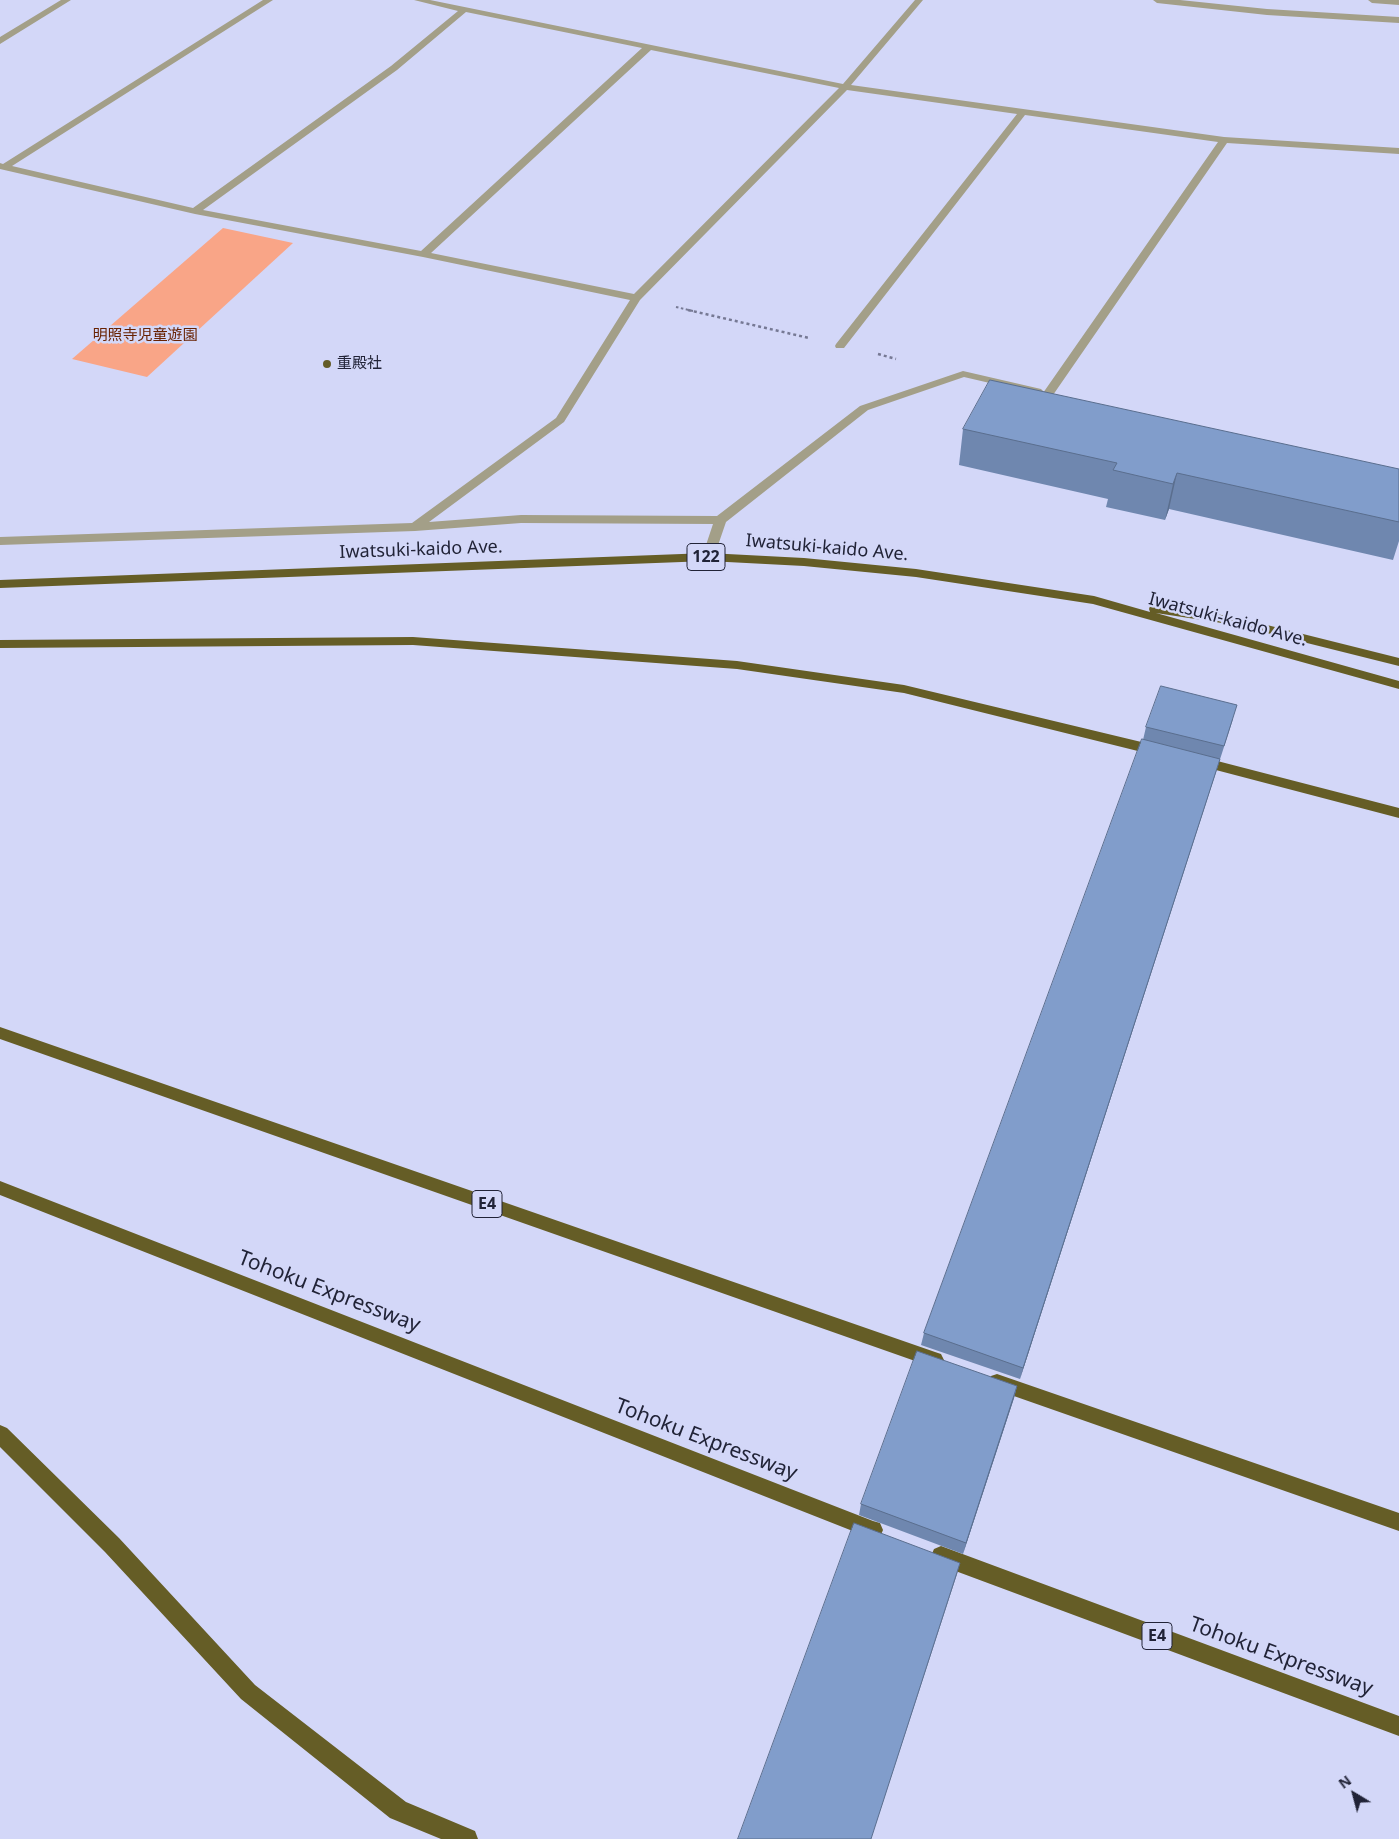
<!DOCTYPE html>
<meta charset="utf-8">
<style>
body{margin:0}
#map{position:relative;width:1399px;height:1839px;overflow:hidden;background:#d3d7f8;font-family:"Noto Sans",sans-serif}
canvas{display:block}
.north{position:absolute;left:1329px;top:1769px;width:50px;height:50px;-webkit-text-stroke:4px #d3d7f8;paint-order:stroke;rotate:323deg;font-size:14px;font-weight:700;line-height:20px;text-align:center;color:#212337}
.north::after{content:'';display:block;margin:auto;width:18px;height:22px;background:#212337;clip-path:polygon(50% 0,100% 100%,50% 72%,0 100%)}
</style>
<div id="map">
<canvas width="1399" height="1839"></canvas>
<div class="north">N</div>
</div>
<script>
const c = document.querySelector('canvas').getContext('2d');
c.lineJoin = 'round';
function fillPath(path, color) { c.fillStyle = color; c.fill(path, 'evenodd'); }
function trace(path, color, width, dash) { c.strokeStyle = color; c.lineWidth = width; c.lineCap = dash ? 'butt' : 'round'; c.setLineDash(dash || []); c.stroke(path); }
function write(font, color, halo, rows, align = 'center') {
  c.font = font + ' "Noto Sans","Noto Sans JP",sans-serif'; c.lineWidth = 5; c.setLineDash([]); c.textBaseline = 'middle'; c.strokeStyle = halo; c.fillStyle = color; for (const [text, x, y, turn = 0] of rows) {
    c.save(); c.translate(x, y); c.rotate((+turn || 0) * Math.PI / 180); c.textAlign = isNaN(turn) ? turn : align; if (halo) c.strokeText(text, 0, 0); c.fillText(text, 0, 0); c.restore();
  }
}
const green = new Path2D(`
 M223 228 293 243 147 377 72 359Z`);
const pathFar1 = new Path2D(`
 M676 307 693 311`);
const path = new Path2D(`
 M688 310 809 338
 M878 354 896 359`);
const minor = new Path2D(`
 M61 0H71L0 44V37Z
 M263 0H273L12 166 193 208 391 66 458 11 414 0H430L843 84 915 0H923L851 85 1224 137 1399 148V154L1227 143 1053 395 1049 396 1043 393 1218 142 1025 115 844 348H836L835 346 836 344 1017 114 847 90 640 300 564 422 429 522 521 515 717 516 860 406 963 371 1041 389 1043 391 1041 393 1037 394 964 377 868 410 726 522 714 557 708 561 702 557 713 524 521 523 415 531 0 545V537L412 523 556 418 630 300 423 257 195 214 0 169V163L3 164ZM466 12 642 48 421 251 203 210 397 70ZM651 50 839 88 634 294 431 253Z
 M1153 0H1180L1267 9 1399 17V23L1267 15 1157 3Z
 M1368 0H1399V5L1372 3Z`);
const highway = new Path2D(`
 M708 553 804 558 916 569 1094 596 1150 612 1149 609 1150 606 1155 605 1235 617 1399 658V666L1235 625 1156 613 1399 681V689L1093 604 916 577 804 566 708 561 0 588V580Z
 M413 637 737 661 904 685 1158 746 1163 748 1165 751 1163 754 1158 756 904 693 737 669 413 645 0 648V640Z
 M1198 756 1399 808V818L1193 764 1191 761 1193 758Z
 M0 1027 935 1352 941 1354 944 1360 941 1366 935 1368 0 1039Z
 M0 1181 873 1521 880 1523 883 1530 880 1537 873 1539 0 1195Z
 M997 1374 1399 1513V1531L991 1388 988 1382 991 1376Z
 M0 1425 7 1428 119 1538 255 1685 406 1802 475 1831 478 1839H441L390 1818 241 1699 105 1552 0 1447Z
 M941 1546 1399 1716V1736L934 1563 931 1556 934 1549Z`);
const wall = new Path2D(`
 M963 429 1399 469V541L1393 560 1169 509 1165 520 1106 507 1108 499 959 465Z
 M1233 719 1020 1379 921 1345 924 1333 1143 740 1146 727Z
 M1017 1386 1014 1398 963 1554 859 1515 861 1504Z`);
const shadedWall = new Path2D(`
 M1177 473 1169 509 1165 520 1173 484Z
 M1220 759 1216 772 1020 1379 1023 1368Z
 M1017 1386 1014 1398 963 1554 966 1543Z
 M960 1563 957 1574 871 1839Z`);
const building = new Path2D(`
 M990 380 1399 469V522L1177 473 1173 484 1113 470 1117 463 963 429Z
 M1161 686 1237 705 1224 746 1146 727Z
 M1142 739 1220 759 1023 1368 924 1333Z
 M917 1351 1017 1386 966 1543 861 1504Z
 M854 1523 960 1563 871 1839H738Z`);
const markers = [
 [327,364,5,"#635b27"]
];
const farParknames = [
 ["明照寺児童遊園",145,336]
];
const farPoinames = [
 ["重殿社",337,364]
];
const shields = [
 [706,557,38],
 [487,1204,30],
 [1157,1636,30]
];
const shieldNames = [
 ["122",706,557],
 ["E4",487,1204],
 ["E4",1157,1636]
];
const streetNames = [
 ["Iwatsuki-kaido Ave.",827,548,5],
 ["Iwatsuki-kaido Ave.",421,550,-2],
 ["Iwatsuki-kaido Ave.",1228,620,15]
];
const nearStreetnames = [
 ["Tohoku Expressway",329,1292,21],
 ["Tohoku Expressway",706,1440,21],
 ["Tohoku Expressway",1281,1657,20]
];
fillPath(green, '#f9a587');
trace(pathFar1, '#767994', 2, [2.5, 2.5]);
trace(path, '#767994', 2.5, [3, 3]);
fillPath(minor, '#a39f88');
fillPath(highway, '#655d26');
fillPath(wall, '#6f87af');
fillPath(shadedWall, '#5a6e8e');
fillPath(building, '#819dcb');
trace(building, '#5a6e8e', 1);
for (const [x, y, r, color] of markers) { const dot = new Path2D(); dot.arc(x, y, r, 0, 2 * Math.PI); c.fillStyle = color; c.fill(dot); trace(dot, '#d3d7f8', 2); }
write('15px', '#682202', '#d3d7f8', farParknames);
write('15px', '#212337', '#d3d7f8', farPoinames, 'left');
for (const [x, y, w] of shields) { const box = new Path2D(); box.roundRect(x - w / 2, y - 13.5, w, 27, 4); c.fillStyle = '#d3d7f8'; c.fill(box); trace(box, '#212337', 1); }
write('bold 16px', '#212337', null, shieldNames);
write('18px', '#212337', '#d3d7f8', streetNames);
write('21px', '#212337', '#d3d7f8', nearStreetnames);
</script>
